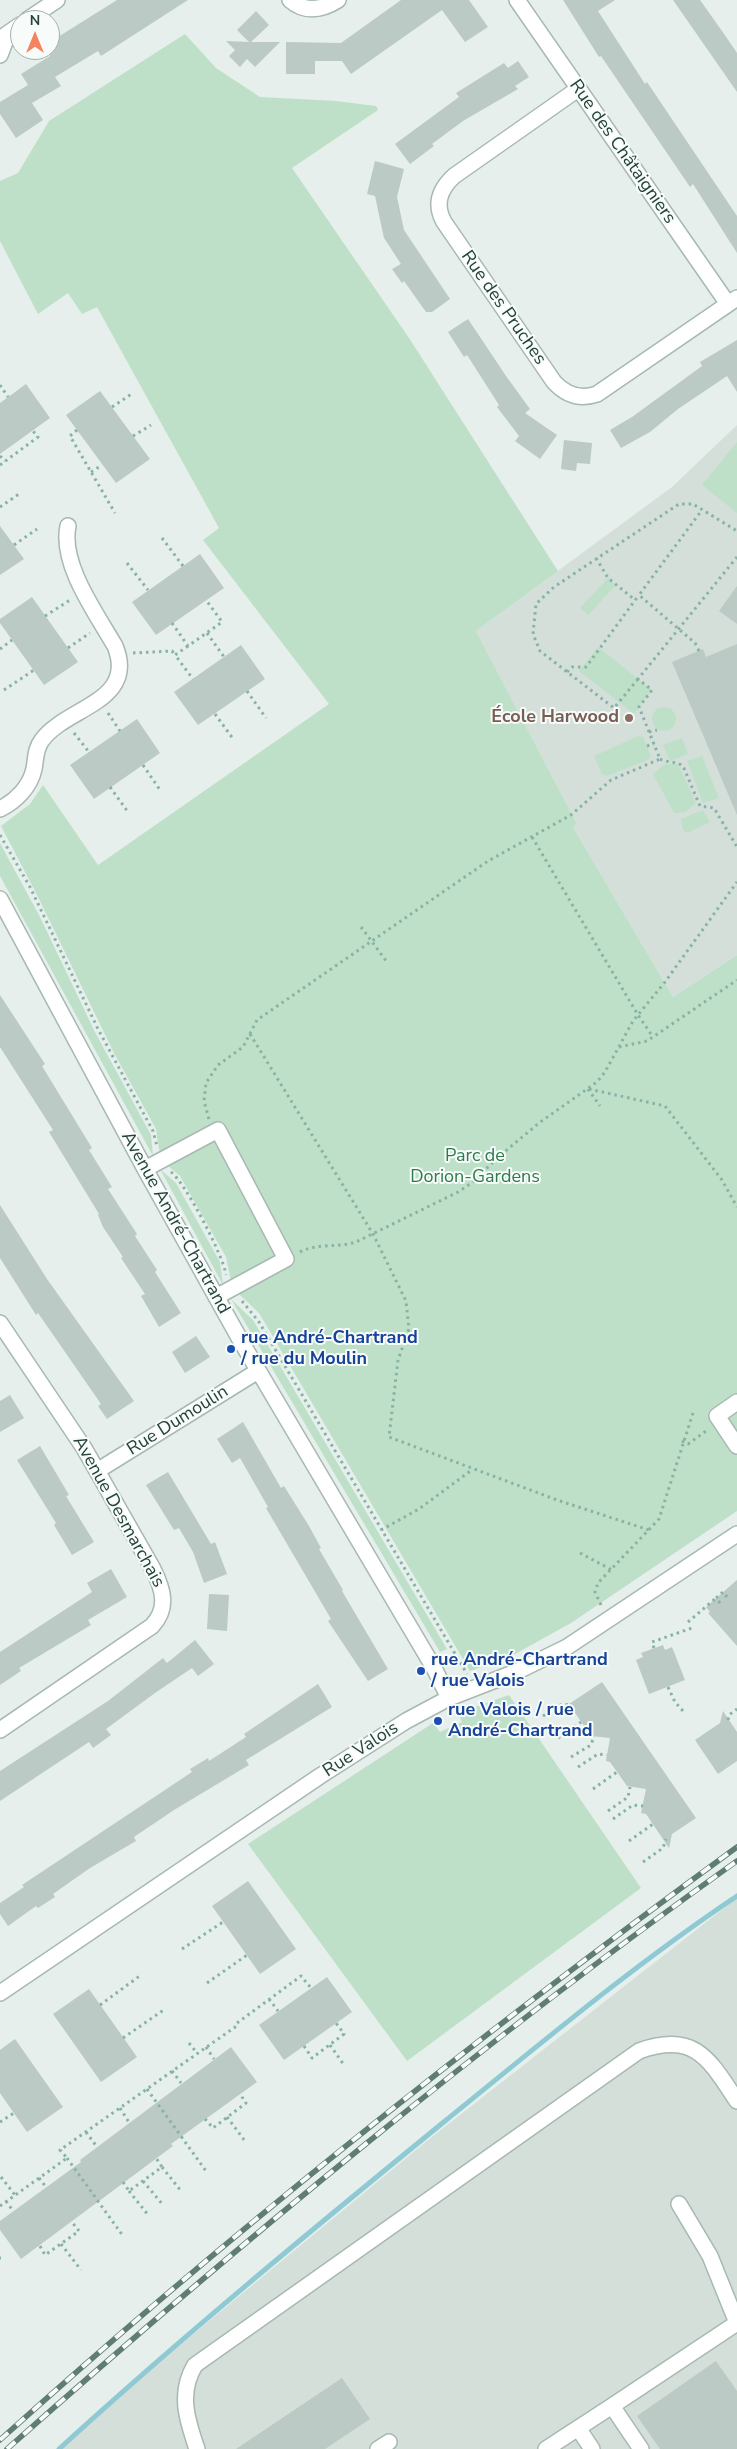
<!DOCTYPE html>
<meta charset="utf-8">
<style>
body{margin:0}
#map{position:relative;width:737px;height:2449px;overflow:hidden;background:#e6efeb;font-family:"Nunito Sans",sans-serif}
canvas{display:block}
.north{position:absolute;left:10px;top:10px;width:50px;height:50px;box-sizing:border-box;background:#f7fbf9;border:1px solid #a3b1ad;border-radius:50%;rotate:0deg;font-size:14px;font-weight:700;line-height:20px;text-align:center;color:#24423a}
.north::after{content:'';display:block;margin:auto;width:18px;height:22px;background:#f4845f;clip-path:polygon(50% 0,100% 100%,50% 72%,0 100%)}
</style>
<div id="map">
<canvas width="737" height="2449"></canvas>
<div class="north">N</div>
</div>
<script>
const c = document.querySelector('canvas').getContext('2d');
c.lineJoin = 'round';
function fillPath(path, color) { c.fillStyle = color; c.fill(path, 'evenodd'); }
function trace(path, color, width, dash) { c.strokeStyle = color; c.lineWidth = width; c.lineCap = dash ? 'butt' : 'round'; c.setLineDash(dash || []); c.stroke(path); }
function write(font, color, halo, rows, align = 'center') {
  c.font = font + ' "Nunito Sans",sans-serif'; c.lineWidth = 4; c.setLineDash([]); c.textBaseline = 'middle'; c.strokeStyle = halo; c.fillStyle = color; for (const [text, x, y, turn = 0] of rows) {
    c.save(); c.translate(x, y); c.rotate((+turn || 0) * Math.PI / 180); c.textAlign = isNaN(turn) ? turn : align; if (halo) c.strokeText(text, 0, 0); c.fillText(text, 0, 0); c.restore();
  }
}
const built = new Path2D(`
 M737 425V955L673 997 573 827 577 824 476 631 672 487Z
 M737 1898V2449H59L93 2417 428 2140Z`);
const green = new Path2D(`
 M185 34 216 68 260 97 336 101 376 106 378 110 292 168 409 338 558 571 476 631 577 824 573 827 673 997 737 955V1511L571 1623 515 1654 470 1671 259 1313 239 1294 231 1281 226 1257 180 1176 167 1165 160 1155 156 1129 114 1053 38 897 1 826 30 804 43 785 98 865 329 704 203 540 219 528 97 307 82 314 68 293 38 314 0 241V181L18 173 49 121Z
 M737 442V513L702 485Z
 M608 578 616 585 588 615 580 608Z
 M598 647 652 690 634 714 579 671Z
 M652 719a12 12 0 1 1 24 0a12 12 0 1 1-24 0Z
 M638 736 643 737 651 756 648 760 607 776 602 774 594 756Z
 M682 738 688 754 670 761 663 745Z
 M702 756 719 798 703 803 687 761Z
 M665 764H678L696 803 685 812 674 813 653 774Z
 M703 810 710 822 687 833 683 830 681 819Z
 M0 843 40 917 95 1032 151 1135 153 1156 0 876Z
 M160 1169 176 1183 220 1262 223 1285Z
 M231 1299 253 1320 447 1649 440 1652Z
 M509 1695 641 1888 407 2061 248 1844 433 1723 440 1732 462 1722 458 1713Z`);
const stream = new Path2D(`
 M59 2449C184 2335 314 2228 445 2121 540 2044 635 1964 737 1896`);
const building = new Path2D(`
 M117 0H188L101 56 98 51 55 77 61 86 32 103 43 120 16 138 0 114V102L28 85 21 74 50 56V42Z
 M401 0H469L488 27 465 42 442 10 351 74 342 61H315V74H286V42L341 43Z
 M563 0H615L598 11 645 84 647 82 737 216V253L693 184 690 187 601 56 599 57Z
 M673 0H700L722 31 737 53V92Z
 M256 11 269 25 251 42H280L255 67 247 59 240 67 229 56 235 50 226 41 249 42 237 30Z
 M518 61 529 77 515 86 518 89 463 121 432 144 434 146 410 164 395 144 459 97 456 93 504 63 508 68Z
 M375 161 404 169 397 197 404 230 450 299 432 312H426L404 281 402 283 392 269 401 264 384 238 375 196 367 194Z
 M468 319 506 376 530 409 525 413 557 435 540 459 515 441 519 436 497 407 499 405 467 355 464 357 448 332Z
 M737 340V392L727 376 678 409 650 432 621 448 610 430 632 417 702 366 700 362Z
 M26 384 50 418 0 454V403Z
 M100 391 150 459 116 483 66 415Z
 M564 440 592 443 590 464 577 463 576 471 561 469Z
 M0 526 24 559 0 575Z
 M200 554 224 588 156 635 132 602Z
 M737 586V624L719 611Z
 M32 597 78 662 44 685 0 623V619Z
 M737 644V815L672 662 703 649 706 657Z
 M241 645 265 679 198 725 174 692Z
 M137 719 160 753 94 799 70 765Z
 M0 995 45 1064 42 1066 92 1148 89 1150 112 1187 108 1189 137 1234 135 1236 157 1270 155 1272 181 1313 159 1327 141 1296 145 1294 121 1258 123 1257 103 1227 98 1215 99 1214 49 1132 53 1130 0 1047Z
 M0 1205 47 1279 134 1401 107 1419 98 1406 101 1404 38 1313 36 1315 0 1258Z
 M196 1336 210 1357 185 1373 172 1352Z
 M10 1395 24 1418 0 1432V1401Z
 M243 1422 281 1488 284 1486 309 1526 321 1548 319 1549 343 1590 342 1591 388 1669 368 1681 328 1621 331 1619 266 1508 268 1507 240 1458 232 1463 217 1439Z
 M40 1446 69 1495 66 1496 94 1542 72 1555 54 1525 56 1523 17 1460Z
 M168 1472 211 1544 215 1542 227 1574 204 1583 193 1552 179 1528 174 1530 146 1485Z
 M111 1569 127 1597 88 1620 91 1625 19 1668 21 1671 0 1685V1652L92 1592 87 1583Z
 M737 1580V1646L708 1613 710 1612 706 1607Z
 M209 1594 229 1595 227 1631 207 1629Z
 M195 1640 214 1664 198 1676 192 1668 155 1693 106 1729 111 1735 93 1748 89 1742 0 1801V1771L108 1701 163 1658 167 1663Z
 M663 1645 665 1650 672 1647 685 1680 649 1694 636 1660 643 1657 641 1653Z
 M602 1682 696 1818 672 1834 669 1848 646 1814 641 1813 646 1789 627 1786 610 1762 606 1761 610 1738 591 1736 569 1704Z
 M318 1684 332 1707 246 1760 249 1765 174 1810 134 1837 136 1841 90 1868 53 1894 55 1897 38 1908 36 1906 8 1926 0 1914V1903L24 1887 22 1885 192 1772 190 1769 208 1758 209 1761 246 1737 244 1734Z
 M723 1711 737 1732V1761L718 1774 695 1740 720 1723Z
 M248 1881 296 1949 260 1974 212 1906Z
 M327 1977 352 2012 284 2060 259 2025Z
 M89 1989 137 2057 101 2082 53 2014Z
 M15 2039 63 2107 27 2132 0 2093V2050Z
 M231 2047 257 2082 171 2144 173 2146 21 2259 0 2230V2221L81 2162 80 2160Z
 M716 2361 737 2391V2449H660L637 2416Z
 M342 2378 370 2419 325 2449H236Z`);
const path = new Path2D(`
 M0 385 8 397
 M112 407 133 393
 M77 430 70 436 115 513
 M133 436 151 425
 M0 456 5 461
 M0 465 38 437 33 431
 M91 472 102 465
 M0 507 19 494
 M162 538 183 566
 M14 545 37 529
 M596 558 608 578 635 600
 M127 563 148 590
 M45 616 70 600
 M172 623 188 646 222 622 206 600
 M207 633 224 657
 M188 646 175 655 193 679
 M68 648 90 633
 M0 649 12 640
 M699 651 695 643 639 595 702 510
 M133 653 172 651 175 655
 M567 672 572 667H586L639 595
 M638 679 614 708 540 651 533 634 536 604 554 587 679 504H693L737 531
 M4 690 34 670
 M247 691 266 718
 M108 713 120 731
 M215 714 234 740
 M649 732 657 730
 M74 733 89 752
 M647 746 654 744
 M660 759C668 763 676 761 683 766L700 806 714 808 737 847
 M143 765 160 790
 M110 787 128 812
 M0 835 30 887 98 1029 153 1131 157 1146
 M532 837 638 1015 653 1037
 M361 927 387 962
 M250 1034 373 1234 406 1301 409 1329 398 1360 389 1437 557 1500 649 1530
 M619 1047 647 1041 737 980
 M588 1089 600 1106
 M589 1089 665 1106 722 1180 737 1207
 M209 1119 204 1101 206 1083 218 1065 243 1047 257 1020 488 861 571 815 611 780 660 759 639 707 652 690 638 679 737 557
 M171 1172C185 1182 224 1257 226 1275
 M300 1252C316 1243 338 1248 356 1242L458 1192 473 1182 496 1159 539 1123 597 1082 605 1072 633 1021 665 982 737 882
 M242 1301 259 1322 467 1674
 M682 1441 688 1444 709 1429
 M381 1530 419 1509 473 1469
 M580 1553 612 1570
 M720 1603 716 1598 723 1592 727 1597
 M601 1605 595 1592 598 1583 659 1519 693 1413
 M688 1622 716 1598
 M654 1648 652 1642 692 1628
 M668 1687 675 1702 683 1711
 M543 1716 562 1704 571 1705
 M728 1720 729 1715 737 1709
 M558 1738 581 1722
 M571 1757 591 1745 594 1736
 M578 1767 598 1754 607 1755
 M593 1789 617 1772
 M608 1811 628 1797 630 1787
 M613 1819 633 1805 643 1806
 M629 1841 653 1824
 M643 1862 663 1848 666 1839
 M182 1949 223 1922
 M207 1983 247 1955
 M269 1999 278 2011
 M100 2005 141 1975
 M237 2023 301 1976 311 1988
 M123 2038 165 2009
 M189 2043 197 2053
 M330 2045 344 2065
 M304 2046 312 2058 344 2034 336 2023
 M206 2047 214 2059
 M172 2071 181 2083
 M147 2089 206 2171
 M120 2108 130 2124
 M227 2117 245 2141
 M205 2119 213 2128 246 2103 240 2094
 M0 2122 14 2113
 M86 2132 97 2147
 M67 2158 123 2236
 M162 2167 181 2191
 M1 2177 15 2195
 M39 2178 46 2187
 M143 2181 163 2205
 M123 2182 129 2191 162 2167 156 2158
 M129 2191 149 2216
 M6 2201 13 2211
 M0 2206 67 2158 60 2150 238 2025
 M61 2244 81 2270
 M40 2246 45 2255 79 2231 72 2222
 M0 2258H1`);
const minor = new Path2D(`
 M290 0C305 13 322 10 338 0
 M517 0 728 304
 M27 20 57 0
 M0 39 20 25
 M0 55 8 34
 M578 89 454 176C440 189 434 204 444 222L554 382C566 395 580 400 597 394L737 298
 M0 809C16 801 30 787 34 769 36 759 35 749 42 740 66 707 138 702 115 646 96 613 60 564 68 526
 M0 899 145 1169 242 1343 434 1668 449 1698
 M145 1169 218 1130 286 1259 216 1297
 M0 1323 84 1448 153 1569C163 1589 169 1608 152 1626L0 1730
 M737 1402 717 1416 737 1446
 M97 1471 258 1371
 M0 1993 320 1776 406 1721 449 1698 516 1672 567 1647 737 1534
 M679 2204 710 2256 737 2323
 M578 2428 592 2449
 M197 2449C187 2420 178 2393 195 2365L639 2051C695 2031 709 2059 737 2101
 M378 2449 389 2442
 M546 2449 612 2406
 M641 2449 612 2406 737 2323`);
const rail = new Path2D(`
 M0 2440C234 2229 482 2033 737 1847
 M7 2449C241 2242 482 2042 737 1861`);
const markers = [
 [629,718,5,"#8d6e63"],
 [231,1349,5,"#1a4fb4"],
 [421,1671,5,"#1a4fb4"],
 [438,1721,5,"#1a4fb4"]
];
const streetNames = [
 ["Rue des Châtaigniers",622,152,55],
 ["Rue des Pruches",503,308,55],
 ["Avenue André-Chartrand",175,1223,61],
 ["Rue Dumoulin",178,1421,-32],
 ["Avenue Desmarchais",118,1512,61],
 ["Rue Valois",361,1750,-33]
];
const educationNames = [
 ["École Harwood",619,718]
];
const parkNames = [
 ["Parc de",475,1157],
 ["Dorion-Gardens",475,1178]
];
const transitNames = [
 ["rue André-Chartrand",241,1339],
 ["/ rue du Moulin",241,1360],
 ["rue André-Chartrand",431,1661],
 ["/ rue Valois",431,1682],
 ["rue Valois / rue",448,1711],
 ["André-Chartrand",448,1732]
];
fillPath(built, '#d4dfda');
fillPath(green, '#bfe0c8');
trace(stream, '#8ec9d4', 5);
fillPath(building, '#bbcac4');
trace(minor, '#a8b8b2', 18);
trace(path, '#86b3a5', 3, [2.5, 4]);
trace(minor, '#fff', 15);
trace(rail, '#5f7d75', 5.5);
trace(rail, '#f7fbf9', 4, [11]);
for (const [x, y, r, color] of markers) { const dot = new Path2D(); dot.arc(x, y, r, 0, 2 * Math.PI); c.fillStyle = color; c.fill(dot); trace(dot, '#f7fbf9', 2); }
write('18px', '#24423a', '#f7fbf9', streetNames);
write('bold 18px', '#785e54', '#f7fbf9', educationNames, 'right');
write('18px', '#2d7a4b', '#f7fbf9', parkNames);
write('bold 18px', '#164399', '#f7fbf9', transitNames, 'left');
</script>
